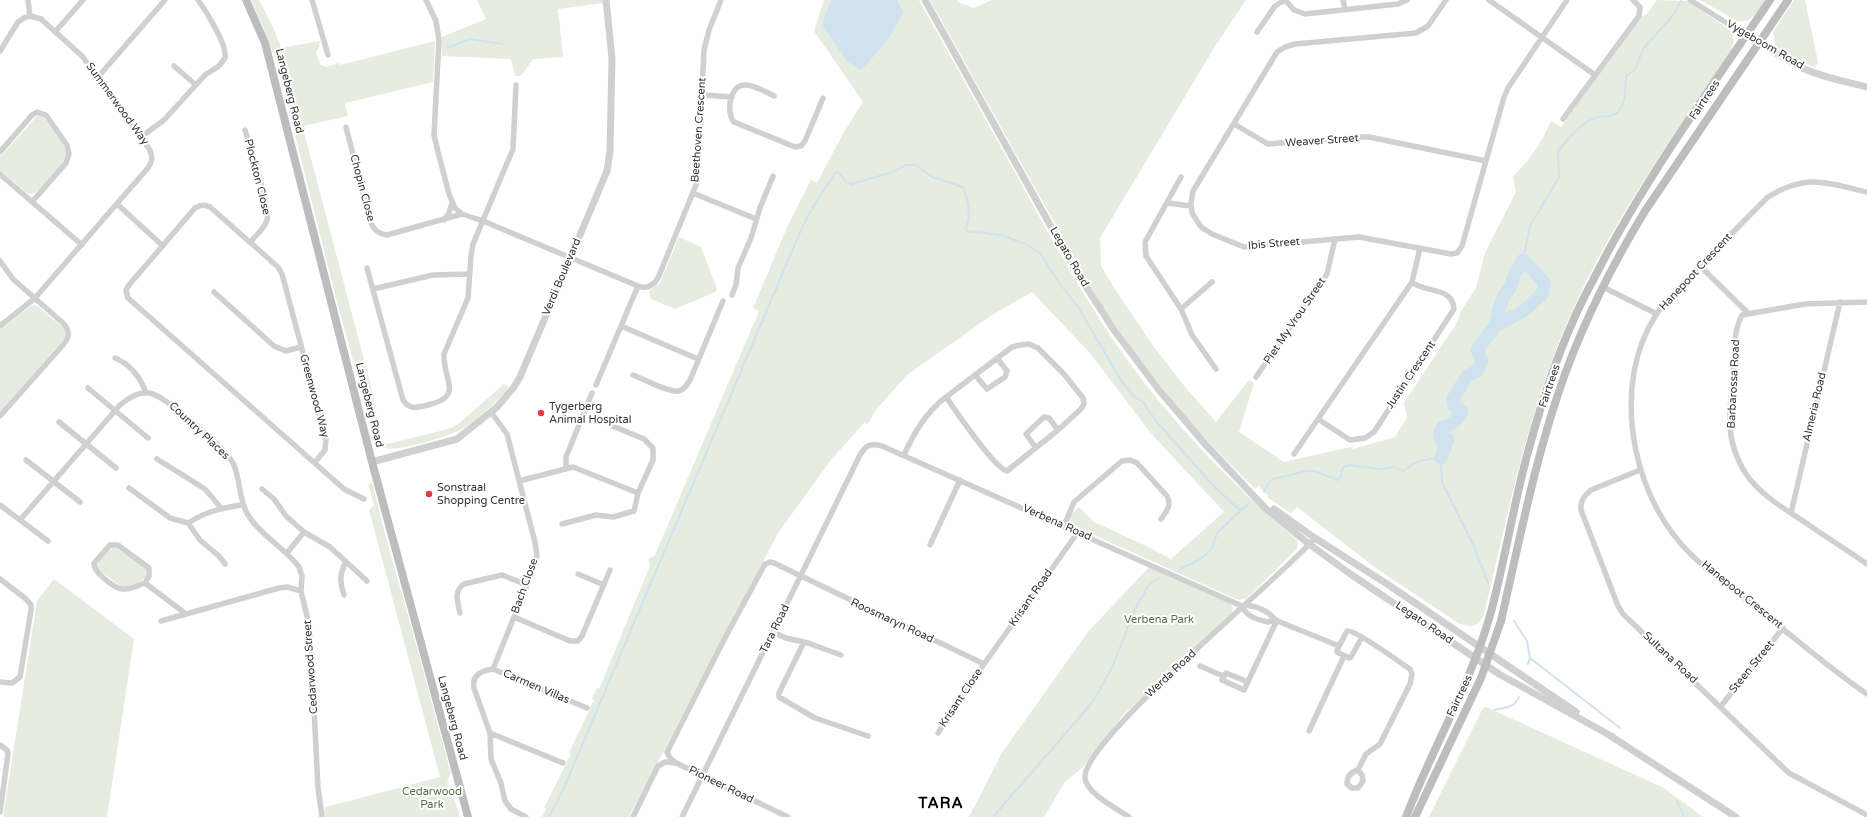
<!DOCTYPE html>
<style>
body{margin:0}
canvas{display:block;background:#fff}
</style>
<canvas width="1867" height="817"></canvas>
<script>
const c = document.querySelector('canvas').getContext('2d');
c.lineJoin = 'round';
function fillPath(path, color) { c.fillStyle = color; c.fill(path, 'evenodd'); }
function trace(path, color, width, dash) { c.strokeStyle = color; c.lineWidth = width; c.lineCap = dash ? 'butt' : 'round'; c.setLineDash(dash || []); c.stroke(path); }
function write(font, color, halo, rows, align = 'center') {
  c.font = font + ' "Varela Round",sans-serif'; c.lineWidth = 4; c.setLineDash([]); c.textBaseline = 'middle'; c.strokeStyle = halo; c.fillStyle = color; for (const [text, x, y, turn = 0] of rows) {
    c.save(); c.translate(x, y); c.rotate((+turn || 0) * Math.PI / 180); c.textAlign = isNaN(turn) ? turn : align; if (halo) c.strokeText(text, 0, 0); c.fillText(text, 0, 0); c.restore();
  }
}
const green = new Path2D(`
 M251 0H259L273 27 281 48 320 41 319 47 316 53 321 65 326 67 339 63 340 65 435 41 433 82 345 103 348 116 304 126 306 131 304 132 372 390 381 441 387 444 449 429 457 425 504 384 509 387C498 401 479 417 465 427 454 435 398 452 385 448 380 445 378 441 376 436H374L335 295 277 63 262 24Z
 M477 0H602L603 3 558 9 563 57 533 59 521 76H515L511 59 442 56V37L486 19Z
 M824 0H919C952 59 985 119 1018 178 1049 235 1080 291 1116 344 1166 417 1229 482 1297 540L1298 544 1296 550 1246 599 1238 600 1074 526 1070 522 1071 515 1079 507 1094 522 1144 545 1171 559 1224 512 1149 431 1090 353 1032 292 992 315 907 375 875 411 868 424 864 423 831 460 778 533 629 817H542L546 809 544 808 571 754 569 753 594 700 592 699 597 688 599 689 650 566 648 559 655 555 759 311 753 308 788 225 811 180 817 183 844 132 863 102 814 31Z
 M930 0H957L958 2 974 8 992 0H1246L1214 48 1100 238 1101 266 1116 291 1154 347 1185 387 1216 422 1249 380 1254 383 1239 432 1284 462 1350 447 1353 449 1395 437 1407 418 1404 403 1458 321 1461 311 1476 288 1485 253 1516 192 1513 176C1531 159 1541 144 1551 121L1561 127 1642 16 1647 14 1657 0 1687 1 1730 30 1734 40 1731 51C1667 145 1601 236 1559 342 1527 423 1509 508 1489 593 1486 603 1485 626 1470 626 1466 626 1462 624 1458 623L1373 566 1297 507 1291 513 1268 498V495L1260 488 1259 485 1255 489 1188 421 1131 348 1105 310 1083 274Z
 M1700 0H1765C1758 11 1752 24 1737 21Z
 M1794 0H1805L1818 62 1815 68 1779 49 1775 44 1773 32Z
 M38 115 43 116C49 126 60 136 65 147 71 161 46 182 37 192L32 194 26 192 0 170V157Z
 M679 237 701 247 717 289 715 292 675 309 651 299 649 291 660 283Z
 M36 305 64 328 67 333 65 338 0 412V330L31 306Z
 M372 482 389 549 412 629 451 774C443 783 451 793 455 801 457 806 458 812 460 817H325L324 810 326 807 440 777 369 510 374 505 368 484Z
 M116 547 146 568 148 574C143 582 131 589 121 586L99 570 97 566C99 559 109 548 116 547Z
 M1149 567 1230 603 1233 608 1232 613 1122 716 1083 767 1065 782 1044 817H969L1002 753 1087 633Z
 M54 579 134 639 107 817H3L37 601Z
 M1486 707 1664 788 1703 817H1429L1483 708Z`);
const water = new Path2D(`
 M831 0H897L903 13C894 32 876 56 860 70L847 61 823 26V21Z`);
const stream = new Path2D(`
 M448 48 469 39 503 44
 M1523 260 1530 226 1559 177 1558 151C1569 138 1581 122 1598 117 1605 115 1613 118 1618 112 1626 103 1625 87 1626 76L1635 70 1643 49 1674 14 1681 1
 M1264 492 1267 485 1273 479 1307 471H1315L1338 480 1340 478 1343 467 1349 465 1380 469 1394 467 1403 471C1408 469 1409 466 1413 464 1422 460 1432 458 1441 458L1442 482 1473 544 1488 583
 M1180 569 1199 560 1212 549 1217 533 1249 503
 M1514 621 1527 641 1530 658 1620 728
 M1528 664 1530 658
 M1494 710C1503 708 1515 708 1519 697
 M1677 801 1684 817
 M549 817 563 790 801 230 810 212 835 173 838 172 846 182 852 184 893 172 906 165H916L932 177 963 187C969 202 971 212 966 228L967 231 1002 235 1025 244 1040 253 1055 277 1080 310 1122 382 1135 397 1143 402 1156 421 1209 481 1238 509 1241 510
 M993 817 1092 703 1113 666 1134 611 1148 586 1160 577`);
const river = new Path2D(`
 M1441 458 1448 439 1441 441C1437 421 1447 430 1456 420 1458 418 1460 414 1462 411L1454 406 1453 399 1467 376 1477 371 1482 361 1477 350 1495 326 1525 310 1543 293 1544 282 1523 260 1515 273 1510 288 1504 296 1499 308 1495 326`);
const minor = new Path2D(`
 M28 0 30 16
 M312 0 328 55
 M426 0 436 21 439 40 434 135 438 152 449 194 455 208 462 214 483 221 638 286C646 289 653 286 658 278L696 185 699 152 704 50 709 30 721 0
 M1343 0 1345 9
 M1446 0 1428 26 1416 33 1295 44 1285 47 1277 52 1193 191 1191 203 1192 213 1201 227 1212 234 1244 247 1359 237 1451 254 1457 253 1462 246 1504 97 1508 88 1567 0
 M1489 0 1595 75
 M1690 0 1746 35
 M55 32 83 0
 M1257 32 1275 6 1285 0 1294 10 1305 14 1398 4 1407 0
 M0 51 18 22 24 18 30 16 41 19 82 56 150 150C153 158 152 163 147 169L35 298 0 326
 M174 66 196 85
 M98 77 165 0
 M702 95 732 97
 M774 96C766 92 753 84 744 85 729 86 726 113 734 122L795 147 801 146 805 141 823 98
 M1563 119 1639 16 1640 7 1633 0
 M1234 124 1268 144 1357 137H1369L1486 161
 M346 127 370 221C374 230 378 234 387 235L462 214
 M245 130C250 145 270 207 267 220 265 228 256 236 250 242
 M141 137 164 120 205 75 219 66 225 58C228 46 206 11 198 0
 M0 152 32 115 37 112 46 115 67 145 69 154 66 163 32 202
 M0 174 82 245
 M1181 177 1145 242 1146 256 1181 309 1192 335 1216 369
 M1867 192C1827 183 1806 173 1768 197 1740 225 1711 254 1684 283 1675 293 1663 303 1656 315 1612 382 1630 487 1682 545 1704 570 1734 589 1759 610 1795 638 1830 669 1867 694
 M693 193 756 219
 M1167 203 1191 206
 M117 204 163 246
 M444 220 449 213 452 203
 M0 261 13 279 63 323C70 331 70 336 63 345L0 416
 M1700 266 1748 313
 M367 268 403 400C409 409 414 408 424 406 466 397 443 382 444 354L468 298 471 256 473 244 513 149 516 85
 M1603 287 1657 314
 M373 289 433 275 469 274
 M214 292 274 346 286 351 301 347
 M732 295 736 285 738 268 751 238 760 208 773 176
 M1867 302 1805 304 1742 315C1732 334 1734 360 1733 381 1731 399 1728 419 1731 436 1740 484 1770 499 1806 523 1826 537 1847 550 1867 564
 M1181 309 1212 282
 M621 326 698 359
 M115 358C130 364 141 378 146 393
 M633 375C643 379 669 393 679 391 684 390 687 385 690 380L723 301
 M975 375 987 389 1005 377 1007 371 997 358
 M1256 377 1327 274 1335 239
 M596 385 638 286
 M88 388 148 438
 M491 412 507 434 535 542 537 556 533 570 493 669
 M1318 419 1350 440 1365 438 1374 432 1454 309C1453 286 1423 293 1412 282
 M59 422 116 468
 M1036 448 1026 434 1044 417 1049 418 1058 430
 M1294 454 1412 282 1420 248
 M904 455C914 433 926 412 946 397L1012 347 1020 345 1029 344 1038 348 1064 374 1083 398 1084 404 1081 409 1058 430 1007 471C994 468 956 411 946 397
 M157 459 205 489 221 508
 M26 460 80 502
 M315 462 325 450 326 439 282 274 278 267 210 207C204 204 201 205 195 208L129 285 126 290 128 298 344 489 364 499
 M566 468V457L592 393
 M1640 470 1591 490C1584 496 1580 501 1581 510L1618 606 1623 614 1789 773 1867 815
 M519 481 573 467 638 493
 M129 488 170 518 188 523C205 512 221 508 242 505
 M262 489 274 499 286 516 304 532 330 547 367 581
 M0 505 48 541
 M1791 513 1840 302
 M20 520 120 405C128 398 139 391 150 393 165 396 225 448 233 463 241 479 238 499 248 515 261 536 285 548 299 567L302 576 301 591
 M188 523 200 540 219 556 225 564
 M562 524 596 515 613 517 634 511 638 493 653 460V448L644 439 610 425
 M1064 526 1074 502 1122 461 1130 460 1137 463 1167 496C1172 505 1167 511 1161 519
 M930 545 960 480
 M287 553 304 532
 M578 574 604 585
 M0 579 26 599 31 605V610L20 677 12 683 0 682
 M145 583C139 585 130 590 123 589 115 589 93 572 94 563L110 545H118L149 568V576L145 583 186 614
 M344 595C340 582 339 575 346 562
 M1242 606C1246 617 1259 620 1268 622L1275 620
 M1243 606C1252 604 1270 611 1275 620L1339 646
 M460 613C458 603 453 591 464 584L502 575 527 585
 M514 617 570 641H578L582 636 610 570
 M161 621 279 588 287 587 301 591 310 629 318 788 322 817
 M773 632 786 638 808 643 841 655
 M804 642 779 693V697L815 718 868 736
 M1200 666 1223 676
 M1248 682 1226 673 1222 680 1244 690 1277 620
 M1721 706 1783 628
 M1309 731 1344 656
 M490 733 563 763
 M938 733 984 664 1078 532
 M0 745 7 750 8 754 0 812
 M1358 770 1362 775 1363 781 1358 788H1352L1347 784C1347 777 1351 772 1358 770L1366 754 1380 744 1410 684 1412 674 1410 669C1401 663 1354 629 1347 631L1337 650V652L1349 658 1351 657 1362 637
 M526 817 511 809 505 801 501 783 491 759 490 733 475 691C470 677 479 671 493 669L587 708
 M633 817 658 766 665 762 676 763
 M682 817 860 455C866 445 870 443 882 446L1242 606
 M788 817 676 763 670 758 667 752 726 636 765 564 770 562 774 563 984 664
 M1129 817C1117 809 1086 793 1085 778 1081 741 1282 577 1315 538`);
const tertiary = new Path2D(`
 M925 0 1074 268 1114 330 1159 390 1205 444 1265 508 1309 544 1349 573 1499 674 1613 737
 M1746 35C1765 46 1783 58 1802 68 1823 77 1845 82 1867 87
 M372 462 457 439 497 407 514 387 520 377 607 171 610 151 612 58 606 0
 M1274 509 1315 538 1387 584 1576 712
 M1609 735 1736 817`);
const secondary = new Path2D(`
 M246 0 265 43 372 462 468 817
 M1406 817C1432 748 1471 684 1491 612 1503 567 1511 520 1522 475 1536 419 1553 364 1577 312 1585 294 1595 277 1604 259 1652 169 1713 85 1770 0
 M1415 817 1481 678 1501 621C1520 538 1536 454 1565 374 1586 317 1614 262 1645 211L1788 0`);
const markers = [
 [541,413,4,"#e63946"],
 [429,494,4,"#e63946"]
];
const streetNames = [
 ["Vygeboom Road",1765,45,30],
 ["Langeberg Road",289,91,76],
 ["Fairtrees",1705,100,-56],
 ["Summerwood Way",117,104,54],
 ["Beethoven Crescent",699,130,-86],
 ["Weaver Street",1322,141,-4],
 ["Plockton Close",257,177,76],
 ["Chopin Close",362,188,75],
 ["Ibis Street",1274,244,-5],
 ["Legato Road",1069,257,60],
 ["Hanepoot Crescent",1696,272,-47],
 ["Verdi Boulevard",562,277,-67],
 ["Piet My Vrou Street",1295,321,-56],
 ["Justin Crescent",1411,375,-56],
 ["Barbarossa Road",1734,384,-87],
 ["Fairtrees",1550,386,-71],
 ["Greenwood Way",314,396,75],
 ["Langeberg Road",369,405,76],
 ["Almeria Road",1815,407,-77],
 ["Country Places",199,431,43],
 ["Verbena Road",1057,523,24],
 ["Bach Close",525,586,-70],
 ["Hanepoot Crescent",1742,595,39],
 ["Krisant Road",1031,598,-55],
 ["Roosmaryn Road",892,621,25],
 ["Legato Road",1424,623,34],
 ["Tara Road",775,629,-64],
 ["Sultana Road",1670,658,43],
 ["Cedarwood Street",311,667,-94],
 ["Steen Street",1752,667,-51],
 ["Werda Road",1171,674,-43],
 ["Carmen Villas",536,687,23],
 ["Fairtrees",1460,696,-65],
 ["Krisant Close",961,698,-56],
 ["Langeberg Road",452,718,75],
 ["Pioneer Road",721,785,26]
];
const poiNames = [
 ["Tygerberg",549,407],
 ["Animal Hospital",549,420],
 ["Sonstraal",437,488],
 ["Shopping Centre",437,501]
];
const parkNames = [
 ["Verbena Park",1159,620],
 ["Cedarwood",432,792],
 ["Park",432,805]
];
const districtNames = [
 ["TARA",941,804]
];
fillPath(green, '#e6ecdf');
fillPath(water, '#cfe2ee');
trace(stream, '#cfe2ee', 2);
trace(river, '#cfe2ee', 13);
trace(minor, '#d0d0d0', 5.5);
trace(tertiary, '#d0d0d0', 7);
trace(secondary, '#bdbdbd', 8);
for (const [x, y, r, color] of markers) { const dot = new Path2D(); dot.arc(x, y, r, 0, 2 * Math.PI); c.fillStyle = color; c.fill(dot); trace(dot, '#fff', 1.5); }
write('11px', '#333', '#fff', streetNames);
write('11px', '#333', '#fff', poiNames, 'left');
write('11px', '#56703f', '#fff', parkNames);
c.letterSpacing = '1px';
write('bold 15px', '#000', '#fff', districtNames);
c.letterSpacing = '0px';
</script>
